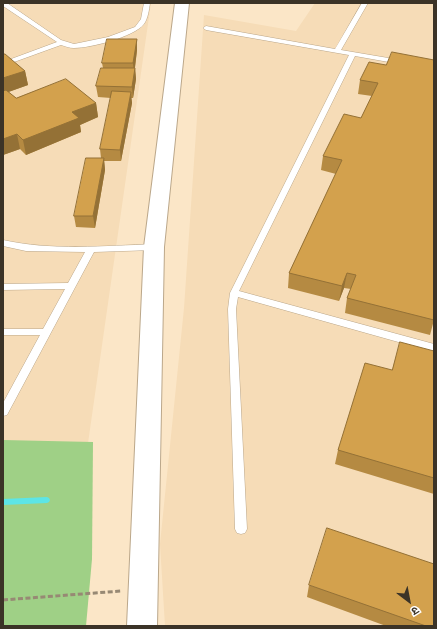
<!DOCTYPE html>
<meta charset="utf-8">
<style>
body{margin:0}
#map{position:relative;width:437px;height:629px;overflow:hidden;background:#fbe6c7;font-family:"Asap Condensed","Noto Sans Devanagari",sans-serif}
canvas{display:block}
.frame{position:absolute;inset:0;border:4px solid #3b3327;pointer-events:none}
.north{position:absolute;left:389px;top:581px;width:40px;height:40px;-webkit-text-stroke:3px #fff;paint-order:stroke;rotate:148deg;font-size:11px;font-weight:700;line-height:16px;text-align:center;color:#3b3327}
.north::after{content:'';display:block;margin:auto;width:14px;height:18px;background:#3b3327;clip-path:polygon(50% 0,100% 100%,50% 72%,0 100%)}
</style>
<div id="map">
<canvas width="437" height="629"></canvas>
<div class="frame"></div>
<div class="north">उ</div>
</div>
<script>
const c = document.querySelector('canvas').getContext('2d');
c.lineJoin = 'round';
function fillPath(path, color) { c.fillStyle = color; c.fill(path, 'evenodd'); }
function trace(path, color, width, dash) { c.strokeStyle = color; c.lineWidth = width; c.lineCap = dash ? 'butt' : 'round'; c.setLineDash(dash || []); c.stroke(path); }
const built = new Path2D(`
 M3 3H151L84 471 3 472Z
 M315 3H434V626H165L160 544 184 308 204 15 296 31Z`);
const green = new Path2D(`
 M3 440 93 442 92 559 86 626H3Z`);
const stream = new Path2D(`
 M47 497 49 498 50 500 49 502 47 503 3 505V499Z`);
const path = new Path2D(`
 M3 600 121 591`);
const service = new Path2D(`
 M3 3H7L61 40 74 44 108 37 135 27 141 19 144 3H150C149 10 148 18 144 24 134 37 90 48 74 48 69 48 65 46 61 45L3 66V62L57 42 3 6Z
 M362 3H368L341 50 400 60 403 62 400 64 355 56 239 291 434 344V352L238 297 236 309 247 529 245 533 241 534 237 533 235 529 228 309 230 293 349 55 206 30 203 28 206 26 335 49Z
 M3 240C52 251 104 246 154 244L158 247 154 250 94 252 7 415 3 416V403L40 335H3V329H43L65 289 3 290V284L68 283 85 252 26 251 3 246Z`);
const secondary = new Path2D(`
 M175 3H189L164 247 157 626H127L144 247Z`);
const wall = new Path2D(`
 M137 39V50L135 68 136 79 133 98H131L132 103 121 161H104L105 170 95 228 76 227 74 216 101 158 100 149 111 98 98 97 96 86 103 68 102 63Z
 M3 54 25 71 28 85 8 92 16 98 96 103 98 117 80 125 81 132 26 155 20 149 3 155Z
 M386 65 434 320 430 335 345 313 347 298 351 289 344 288 339 301 288 288 289 273 336 174 321 170 323 156 361 118 372 96 358 94 360 80Z
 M434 351V494L335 464 338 450 392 370Z
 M309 585 434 626H386L307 597Z`);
const shadedWall = new Path2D(`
 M137 39V50L134 74 133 63Z
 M135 68 136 79 133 98 132 87Z
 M25 71 28 85 3 94V78Z
 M131 92 132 103 121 161 120 150Z
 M96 103 98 117 80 125 81 132 26 155 23 140 72 112Z
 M17 134 20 149 3 155V139Z
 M104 158 105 170 95 228 93 216Z
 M347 273 344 288 339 301 342 286Z`);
const building = new Path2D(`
 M107 39H137L133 63H102Z
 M392 52 434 60V320L347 298 356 275 347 273 342 286 289 273 342 160 323 156 344 114 361 118 378 83 360 80 369 62 386 65Z
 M3 54H5L25 71 3 78Z
 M101 68H135L132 87 96 86Z
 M66 79 96 103 72 112 79 118 23 140 17 134 3 139V91L6 90 16 98Z
 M112 91 131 92 120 150 100 149Z
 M86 158H104L93 216H74Z
 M400 342 434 351V478L338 450 365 363 392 370Z
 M327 528 434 564V626H426L309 585Z`);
fillPath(built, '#f6dcb7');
fillPath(green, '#9fd086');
fillPath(stream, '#5de5e6');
trace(service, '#bba78a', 1);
trace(secondary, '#bba78a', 2);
trace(path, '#978974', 3, [5, 2.5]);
fillPath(service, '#fff');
fillPath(secondary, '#fff');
fillPath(wall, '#b58a42');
fillPath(shadedWall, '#947136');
fillPath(building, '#d3a14d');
trace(building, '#947136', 1);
</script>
